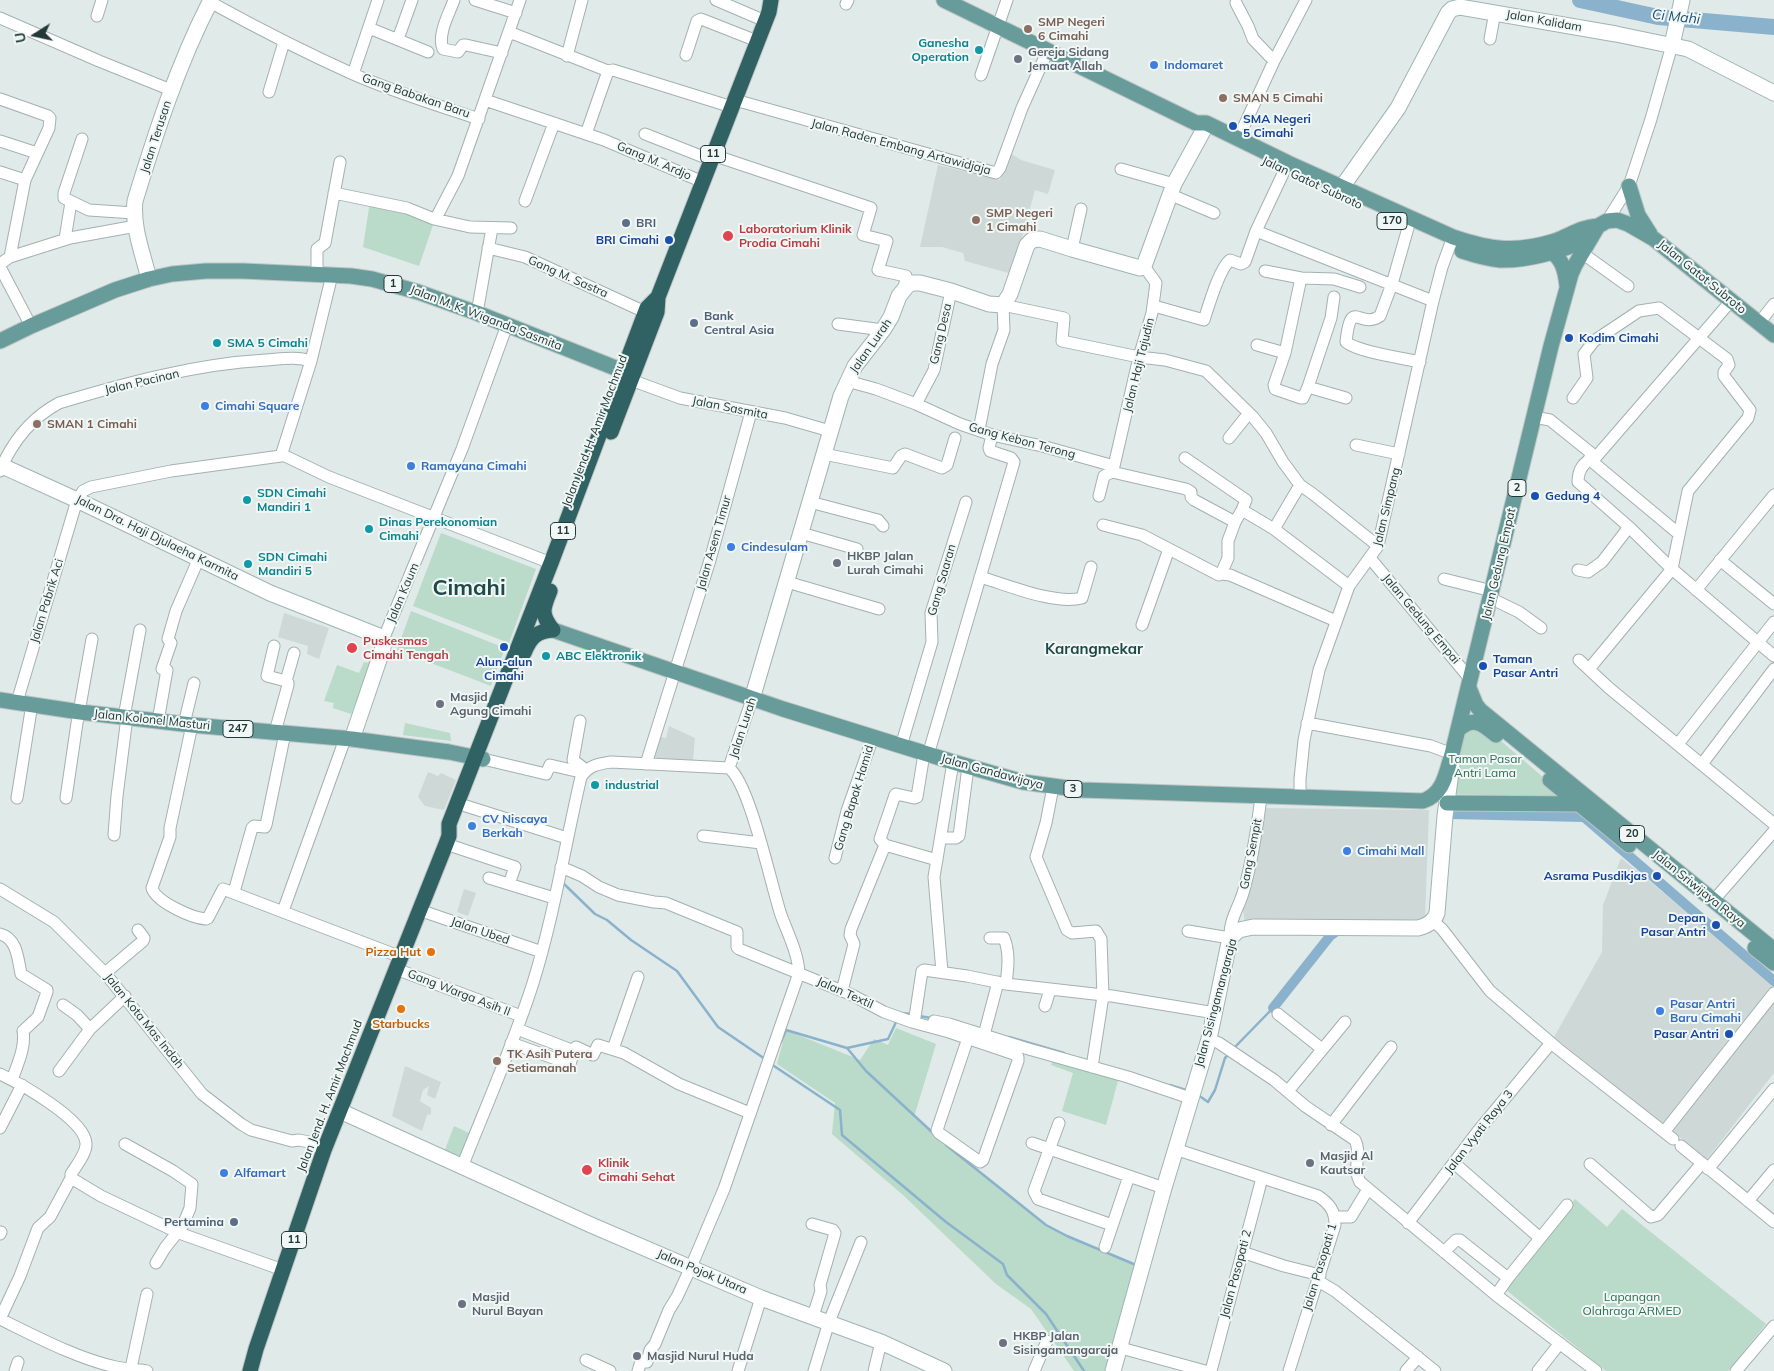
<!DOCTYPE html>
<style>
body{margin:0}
#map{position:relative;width:1774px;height:1371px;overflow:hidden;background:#e0eae8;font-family:Mulish,sans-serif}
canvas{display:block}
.north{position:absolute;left:10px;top:10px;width:50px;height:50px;-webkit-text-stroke:4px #f0f7f5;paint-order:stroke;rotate:260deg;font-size:14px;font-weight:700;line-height:20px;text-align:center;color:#223938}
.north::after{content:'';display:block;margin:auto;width:18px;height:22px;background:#223938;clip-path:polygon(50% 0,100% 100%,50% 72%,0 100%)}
</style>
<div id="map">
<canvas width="1774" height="1371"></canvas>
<div class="north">U</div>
</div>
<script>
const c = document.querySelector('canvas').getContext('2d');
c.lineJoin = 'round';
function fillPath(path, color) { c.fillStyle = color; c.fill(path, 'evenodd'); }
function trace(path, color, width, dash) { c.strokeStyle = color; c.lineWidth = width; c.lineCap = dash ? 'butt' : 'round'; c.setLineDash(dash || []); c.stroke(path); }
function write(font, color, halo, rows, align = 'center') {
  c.font = font + ' Mulish,sans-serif'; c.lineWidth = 4; c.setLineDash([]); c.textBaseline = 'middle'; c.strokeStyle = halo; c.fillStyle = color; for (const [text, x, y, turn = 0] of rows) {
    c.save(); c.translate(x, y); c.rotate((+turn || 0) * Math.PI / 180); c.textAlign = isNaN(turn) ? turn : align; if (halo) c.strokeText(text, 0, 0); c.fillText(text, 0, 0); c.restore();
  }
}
const built = new Path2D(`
 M1007 151 1021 160 1055 170 1048 194 1035 190 1012 274 965 261 963 253 942 247H920L938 165 1000 180Z
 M284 613 329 628 319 659 307 654 308 646 278 637Z
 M669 726 695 738 693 760 657 758 652 753 657 736 666 738Z
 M428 772 438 776 441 773 456 780 444 810 425 806 418 797Z
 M1258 808 1429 810 1425 921 1245 924 1243 909Z
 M1621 858 1774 983V1073L1707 1159 1554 1037 1602 952 1603 905Z
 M464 889 476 893 468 916 457 912Z
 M405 1066 441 1082 435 1099 427 1095 429 1086 423 1090 420 1101 431 1108V1114L427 1115 422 1131 392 1116Z`);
const green = new Path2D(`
 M370 201 434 222 419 266 363 247Z
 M441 533 536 569 509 643 413 606Z
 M411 611 505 648 491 686 397 650Z
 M373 651 376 653 351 714 333 708 334 703 324 701 337 665 359 673 364 662 368 663Z
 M1471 715 1566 797 1450 794 1452 773Z
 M405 723 450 733 451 741 403 735Z
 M896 1028 936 1044 914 1117 955 1152 1007 1192 1046 1225 1067 1236 1135 1264 1105 1371H1074L1031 1309 996 1284 903 1195 832 1134 835 1103 777 1064 786 1030 860 1060 874 1039 888 1045Z
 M1054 1058 1119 1077 1106 1125 1062 1111 1073 1073 1051 1065Z
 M454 1126 471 1134 460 1162 443 1155Z
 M1575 1199 1607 1227 1622 1209 1766 1324 1728 1371H1606L1505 1289Z`);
const stream = new Path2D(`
 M562 882 595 914 607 920 631 940 677 971 718 1027 765 1059
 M901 1013 912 1014
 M919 1016 931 1018
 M1009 1037 1064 1053
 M781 1042 786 1030 847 1048 866 1071 933 1133
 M847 1048 888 1039 897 1020
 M1234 1048 1273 1008
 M771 1064 840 1110 842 1135 946 1222 1003 1264 1007 1275 1046 1314 1084 1371
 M1170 1085 1189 1091
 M1198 1095 1208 1102 1215 1090 1225 1058 1229 1054
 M946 1145 1046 1225 1067 1236 1136 1265`);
const canal = new Path2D(`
 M1451 814 1584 817 1774 981
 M1273 1008 1330 936 1337 931H1343`);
const river = new Path2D(`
 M1580 0 1658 17 1774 27`);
const street = new Path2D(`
 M454 0C449 14 437 35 443 49L458 52 463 45H466L502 53
 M475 0 516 13
 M716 0 765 21
 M210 2C257 28 304 52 353 74 394 92 437 105 479 119
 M1236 3 1248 26 1253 39 1274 61
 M846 4 848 0
 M97 16 102 0
 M0 18 99 61 171 90
 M369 28 428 52
 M509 32 608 71 613 70 732 107
 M398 39 412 0
 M1490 39 1495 12
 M686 55 697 21 701 19 757 41
 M567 56 582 0
 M353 74 378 0
 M981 75 1007 0
 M269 92 284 42
 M0 99 48 116 50 118 49 128 25 180 10 257
 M485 100 604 140 703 182
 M735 100 996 173 1000 168 1022 108 1048 50
 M586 134 608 71
 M645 134 711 160
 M82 139 64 193V198L89 210 134 213
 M1238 139 1274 61 1306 0
 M0 141 37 153
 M713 155 871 208 863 235 887 241 878 270 906 276 905 283 907 286
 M1121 169 1174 184
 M0 172 25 180
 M334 193 407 208 434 219 470 227 511 228
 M1169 194 1214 213
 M525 201 554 123
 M436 218 458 176 520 0
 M1607 221 1629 186 1651 119 1672 45
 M1408 228 1392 284 1380 316C1359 330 1351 296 1346 342 1358 352 1402 358 1420 362
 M1256 231 1433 301
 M65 239 71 202
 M488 248 525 257 645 312
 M1072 249 1081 209
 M1582 253 1628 286
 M0 264 10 257 70 238 136 226
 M0 267 31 326
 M1265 271 1301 278 1285 353 1274 385 1275 389 1301 398H1303L1308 387 1346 398
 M317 275V249L325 243 340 162
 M1301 278 1334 279 1360 287
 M1731 301 1596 457C1584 461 1578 469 1578 482L1629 527 1672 569 1774 656
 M1154 306 1204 320C1209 305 1219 269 1230 260L1241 264 1245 262 1256 231 1288 163
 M477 313 492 228
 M1759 323 1774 304
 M838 324 883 330
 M1257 345 1285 353
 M631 380 680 398 785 418 830 431
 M847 381 876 389 916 404 960 424 992 435 1042 446 1114 466
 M1308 387 1331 318 1334 297
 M1573 398 1587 378 1584 354 1594 341 1639 311 1659 308 1727 359 1729 365 1724 372V376L1750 410 1748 418 1688 491 1672 569 1589 669
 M916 404 934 370 951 291
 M1534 417 1550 420 1596 457
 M979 430 992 364 1004 330 1003 305 1064 318 1062 341 1139 357 1165 360 1206 371 1253 417 1266 433 1283 462 1300 485 1313 494 1378 546
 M1229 438 1249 413
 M1356 445 1399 454
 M824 454 893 468 901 456 905 454 942 468 947 465 955 438
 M283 455 329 477 551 563
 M1185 458 1246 500 1242 510
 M1589 459 1679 534
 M0 471C12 442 31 418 59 403 126 383 195 364 266 360 281 359 296 356 311 361
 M1112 472 1186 489 1191 492V497L1194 500 1235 522 1242 510 1274 529 1349 586
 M1099 496 1104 476 1112 472 1114 466 1139 357 1152 313 1156 283 1144 266
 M810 502 878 520 883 526
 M1235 522 1228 541V558L1221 574 1230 575 1336 621
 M1103 525 1142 535 1219 575 1221 574
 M1274 529 1300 485
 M801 533 857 549
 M1370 558 1471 680
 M1720 560 1774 604
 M1578 570 1588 572 1602 562 1629 527
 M980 577C1008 585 1054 605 1082 598L1091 567
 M1444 579 1492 591
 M787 582 879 609
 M1696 590 1774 495
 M1490 598 1519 612 1541 628
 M1142 625 1169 549
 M383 640 462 449 507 325
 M274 646 267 676 286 681
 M1579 660 1609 688 1774 824
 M17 702 77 500 83 491 91 487 171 471 281 456 311 361 332 275
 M124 717 140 630
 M158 721 167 670 162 669 171 643 168 639 176 611 199 558
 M580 721 573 760 586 770
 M1307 723 1431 746 1452 754
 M184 724 194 683
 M192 725 170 828V837L152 888C156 902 192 918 206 919L208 918 223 889 401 957
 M275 732 288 685V683L286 681 294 653
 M1678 744 1774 622
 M901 746 932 642 931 613 966 502
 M924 754 917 797 914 798 896 794 895 795 880 839 885 845 937 860
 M928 755 1014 462 1011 458 990 451 989 448 992 435
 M483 759 546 774 550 765 576 771
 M646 764 710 560 751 412
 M1702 764 1774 669
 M729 768 752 699
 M1053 787 1046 823 1036 857 1067 930 1072 933 1096 931 1101 939 1103 996 1092 1067
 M1300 797V779L1304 740 1319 670 1349 586 1378 546 1433 301 1442 267 1453 237
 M17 798 32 704
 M66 798 77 723 92 639
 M466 806 567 838
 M114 835 117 796 127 717
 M703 836 761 843
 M941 838H956L959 836 968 767
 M446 844 515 867 509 884
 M835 858 847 811 873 737
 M561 867 582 876 599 887 618 895 654 902 666 903 737 932V947L739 949 852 995 884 1012 912 1022 949 1032 1014 1054 1018 1057V1061L983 1160 980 1162 939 1133 937 1130 968 1038
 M489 878 554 898
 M0 889 54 922 105 973 202 1094 241 1124 251 1130 292 1141 299 1140 309 1142 314 1147
 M234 892 252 828 254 826 265 827 266 825 285 733
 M1713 901 1774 831
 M419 910 542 952
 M283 911 345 739
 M1433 921 1442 929 1490 991 1557 1048 1673 1139
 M1188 931 1230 938C1229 921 1238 909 1243 893 1252 863 1257 829 1261 797
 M0 934C17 938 18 959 21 974L47 990V992L38 1017 23 1031C26 1047 17 1065 12 1080
 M990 938H1004C1010 953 1008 968 1006 984
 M396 969 521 1016
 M942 972 934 877 953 762
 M105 973 143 941 144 938 138 930
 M842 991 854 944 850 935 851 929 885 845
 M63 1005 77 1015 90 1029
 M1045 1006 1050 990
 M1278 1014 1322 1049
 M915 1017 922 971 924 970 967 976 1006 984 1112 996 1215 1013
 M934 1021 949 1024 1025 1048 1128 1077 1190 1098
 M517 1029 574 1051 576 1047 593 1055 598 1045 624 1053 679 1084 750 1113
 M984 1035 998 982
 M1209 1039 1219 1043 1274 1080 1305 1106 1355 1140C1362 1153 1352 1168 1360 1182L1496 1295 1596 1371
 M511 1043 570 1064 574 1051
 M613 1049 638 977
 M59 1071 90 1029 125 996
 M0 1074C21 1084 84 1119 86 1143 87 1153 76 1166 71 1174V1178L50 1217 38 1228 20 1276 0 1319
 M1288 1091 1345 1022
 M1059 1123 1034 1191 1038 1199 1112 1225
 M1331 1125 1391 1047
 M0 1128 22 1085
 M1664 1132 1774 993
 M1032 1143 1164 1188
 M125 1144 173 1171 192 1184 190 1208 183 1225 165 1248 156 1263
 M1681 1146 1774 1222
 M1175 1149 1318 1196C1330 1204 1335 1211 1335 1225L1289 1371
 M1454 1163 1540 1238
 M1590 1164 1651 1217 1658 1215 1702 1163
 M462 1167C486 1106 513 1046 533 983 554 916 565 845 581 777 589 765 598 764 611 762L729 768C750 784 771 885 781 915 788 934 798 953 799 973L724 1189 691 1267 677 1297 669 1310 655 1344 650 1350 647 1362 641 1361 638 1371
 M1708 1169 1774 1089
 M71 1178 101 1196 179 1233 283 1270
 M1748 1201 1774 1170
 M1335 1217H1351L1368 1189
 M1408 1223 1478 1131 1551 1043
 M812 1224 833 1230 835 1233 820 1285 821 1291 813 1316
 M0 1234 1 1232
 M1105 1247 1129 1176
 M1242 1252 1284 1266 1320 1275
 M1444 1252 1456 1240H1460L1508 1278 1496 1295
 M1508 1278 1567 1205
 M1318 1281 1335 1291 1435 1371
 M0 1319C35 1336 78 1359 116 1367 126 1369 137 1369 147 1371
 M1121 1348 1205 1371
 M586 1360 610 1371
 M131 1368 147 1294
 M15 1371 18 1362
 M738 1371 761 1298
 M814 1371 829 1322 861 1242
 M874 1371 881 1342
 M1034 1371 1047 1341
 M1211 1371 1262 1178
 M1406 1371 1418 1357
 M1538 1371 1560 1343
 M1736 1371 1774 1326`);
const secondary = new Path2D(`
 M1672 45 1682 0
 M1342 187 1398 108 1448 13 1452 9 1460 7 1616 34 1688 49 1774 93
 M149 279C143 254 132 227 135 201 156 132 178 64 211 0
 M0 465 77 500 270 593 379 636 383 640V648L352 739
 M752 699 841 396 855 366 883 330 891 317 899 296 907 286 912 283H920L951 291 989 304 1003 305 1010 294 1027 245 1032 240 1040 239 1072 249 1140 268 1144 266 1174 184 1203 131
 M340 1111 591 1225 761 1298 881 1342 944 1371
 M1113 1371 1164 1188 1209 1039 1230 938 1239 930 1253 927 1418 928C1427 926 1434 922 1437 913L1445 816 1452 765`);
const primary = new Path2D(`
 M944 0 1196 123H1206L1288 163 1453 237C1491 250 1516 253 1555 241 1571 235 1581 227 1598 226
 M1629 186 1638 215 1650 234
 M1545 247C1562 257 1565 268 1567 286
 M1462 251C1474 255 1487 259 1500 260 1531 261 1563 250 1591 238
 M0 341 31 326 115 290 149 279 172 274 206 271H243L351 276 372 279 418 292 477 313 623 371
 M553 630 783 709 953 762 1023 782 1082 790 1423 801C1444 794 1446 773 1452 754L1551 346 1571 274 1575 265 1598 226 1607 221 1617 220 1628 224 1654 239 1774 335
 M1469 688 1476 705 1480 710 1774 950
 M0 700 80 712 192 725 352 739 449 752 483 759
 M1459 729C1474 716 1483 724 1496 735
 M1550 780 1629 845
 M1447 803 1579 804
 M1755 948 1774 963`);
const highway = new Path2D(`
 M611 432 657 312 658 297 769 12 771 0
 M550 591C543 608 540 614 553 630
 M524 653C530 638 536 631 553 630
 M250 1371 256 1349 324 1150 446 844 449 836V824L551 563 647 308 658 297`);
const markers = [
 [1028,29,5,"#8d6e63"],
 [979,50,5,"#0f9aa8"],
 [1018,59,5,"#6b7280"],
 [1154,65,5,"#3f7fe0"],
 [1223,98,5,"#8d6e63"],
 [1233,126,5,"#1a4fb4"],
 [976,220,5,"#8d6e63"],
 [626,223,5,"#5c6f8a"],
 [728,236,6,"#e0444e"],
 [669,240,5,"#1a4fb4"],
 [694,323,5,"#5c6f8a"],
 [1569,338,5,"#1a4fb4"],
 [217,343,5,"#0f9aa8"],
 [205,406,5,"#3f7fe0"],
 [37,424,5,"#8d6e63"],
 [411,466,5,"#3f7fe0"],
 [1535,496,5,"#1a4fb4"],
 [247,500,5,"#0f9aa8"],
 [369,529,5,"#0f9aa8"],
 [731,547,5,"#3f7fe0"],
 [837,563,5,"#6b7280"],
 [248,564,5,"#0f9aa8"],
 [504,647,5,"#1a4fb4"],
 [352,648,6,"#e0444e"],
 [546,656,5,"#0f9aa8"],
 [1483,666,5,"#1a4fb4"],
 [440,704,5,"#6b7280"],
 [595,785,5,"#0f9aa8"],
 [472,826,5,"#3f7fe0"],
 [1347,851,5,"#3f7fe0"],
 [1657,876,5,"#1a4fb4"],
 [1716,925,5,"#1a4fb4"],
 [431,952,5,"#e8710a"],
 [401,1009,5,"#e8710a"],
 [1660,1011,5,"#3f7fe0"],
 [1729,1034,5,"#1a4fb4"],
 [497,1061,5,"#8d6e63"],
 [1310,1163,5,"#6b7280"],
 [587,1170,6,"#e0444e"],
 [224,1173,5,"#3f7fe0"],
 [234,1222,5,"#5c6f8a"],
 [462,1304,5,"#6b7280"],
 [1003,1343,5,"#6b7280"],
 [637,1356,5,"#6b7280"]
];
const shields = [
 [713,154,25],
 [1392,221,30],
 [393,284,18],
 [1517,488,18],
 [563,531,25],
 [238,729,30],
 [1073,789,18],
 [1632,834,25],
 [294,1240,25]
];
const shieldNames = [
 ["11",713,154],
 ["170",1392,221],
 ["1",393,284],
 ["2",1517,488],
 ["11",563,531],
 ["247",238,729],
 ["3",1073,789],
 ["20",1632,834],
 ["11",294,1240]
];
const streetNames = [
 ["Jalan Kalidam",1544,21,10],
 ["Gang Babakan Baru",416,96,19],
 ["Jalan Terusan",156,137,-72],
 ["Jalan Raden Embang Artawidjaja",901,147,15],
 ["Gang M. Ardjo",654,161,23],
 ["Jalan Gatot Subroto",1312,183,25],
 ["Gang M. Sastra",568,277,24],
 ["Jalan Gatot Subroto",1702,277,39],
 ["Jalan M. K. Wiganda Sasmita",486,318,21],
 ["Gang Desa",941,334,-77],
 ["Jalan Lurah",871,346,-55],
 ["Jalan Haji Tajudin",1139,365,-76],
 ["Jalan Pacinan",142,382,-13],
 ["Jalan Sasmita",730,408,11],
 ["Jalan Jend. H. Amir Machmud",595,431,-69],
 ["Gang Kebon Terong",1022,441,15],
 ["Jalan Simpang",1387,507,-76],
 ["Jalan Dra. Haji Djulaeha Karmita",157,538,26],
 ["Jalan Asem Timur",714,543,-74],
 ["Jalan Gedung Empat",1499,564,-77],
 ["Gang Saaran",942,580,-74],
 ["Jalan Kaum",403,593,-67],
 ["Jalan Pabrik Aci",47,601,-73],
 ["Jalan Gedung Empai",1421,619,50],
 ["Jalan Kolonel Masturi",152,720,6],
 ["Jalan Lurah",743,728,-72],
 ["Jalan Gandawijaya",992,772,15],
 ["Gang Bapak Hamid",854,798,-73],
 ["Gang Sempit",1251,854,-79],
 ["Jalan Sriwijaya Raya",1699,889,39],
 ["Jalan Ubed",480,931,19],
 ["Gang Warga Asih II",459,993,21],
 ["Jalan Textil",845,993,24],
 ["Jalan Sisingamangaraja",1216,1003,-75],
 ["Jalan Kota Mas Indah",144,1021,51],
 ["Jalan Jend. H. Amir Machmud",330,1096,-69],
 ["Jalan Vyati Raya 3",1479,1132,-52],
 ["Jalan Pasopati 1",1320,1267,-73],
 ["Jalan Pojok Utara",702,1272,23],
 ["Jalan Pasopati 2",1236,1274,-75]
];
const educationNames = [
 ["SMP Negeri",1038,22],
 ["6 Cimahi",1038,36],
 ["SMAN 5 Cimahi",1233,98],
 ["SMP Negeri",986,213],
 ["1 Cimahi",986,227],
 ["SMAN 1 Cimahi",47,424],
 ["TK Asih Putera",507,1054],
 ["Setiamanah",507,1068]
];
const cultureNames = [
 ["Ganesha",969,43,"right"],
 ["Operation",969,57,"right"],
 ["SMA 5 Cimahi",227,343],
 ["SDN Cimahi",257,493],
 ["Mandiri 1",257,507],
 ["Dinas Perekonomian",379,522],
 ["Cimahi",379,536],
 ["SDN Cimahi",258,557],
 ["Mandiri 5",258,571],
 ["ABC Elektronik",556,656],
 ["industrial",605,785]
];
const worshipNames = [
 ["Gereja Sidang",1028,52],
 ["Jemaat Allah",1028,66],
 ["HKBP Jalan",847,556],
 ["Lurah Cimahi",847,570],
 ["Masjid",450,697],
 ["Agung Cimahi",450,711],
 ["Masjid Al",1320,1156],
 ["Kautsar",1320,1170],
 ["Masjid",472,1297],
 ["Nurul Bayan",472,1311],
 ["HKBP Jalan",1013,1336],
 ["Sisingamangaraja",1013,1350],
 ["Masjid Nurul Huda",647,1356]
];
const shopNames = [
 ["Indomaret",1164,65],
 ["Cimahi Square",215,406],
 ["Ramayana Cimahi",421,466],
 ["Cindesulam",741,547],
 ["CV Niscaya",482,819],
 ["Berkah",482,833],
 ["Cimahi Mall",1357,851],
 ["Pasar Antri",1670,1004],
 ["Baru Cimahi",1670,1018],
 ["Alfamart",234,1173]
];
const transitNames = [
 ["SMA Negeri",1243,119],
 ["5 Cimahi",1243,133],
 ["BRI Cimahi",659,240,"right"],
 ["Kodim Cimahi",1579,338],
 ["Gedung 4",1545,496],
 ["Taman",1493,659],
 ["Pasar Antri",1493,673],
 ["Alun-alun",504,662,"center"],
 ["Cimahi",504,676,"center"],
 ["Asrama Pusdikjas",1647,876,"right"],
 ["Depan",1706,918,"right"],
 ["Pasar Antri",1706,932,"right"],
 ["Pasar Antri",1719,1034,"right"]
];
const serviceNames = [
 ["BRI",636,223],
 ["Bank",704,316],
 ["Central Asia",704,330],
 ["Pertamina",224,1222,"right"]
];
const healthNames = [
 ["Laboratorium Klinik",739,229],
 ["Prodia Cimahi",739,243],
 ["Puskesmas",363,641],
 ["Cimahi Tengah",363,655],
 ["Klinik",598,1163],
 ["Cimahi Sehat",598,1177]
];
const parkNames = [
 ["Taman Pasar",1485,759],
 ["Antri Lama",1485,773],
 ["Lapangan",1632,1297],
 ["Olahraga ARMED",1632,1311]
];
const foodNames = [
 ["Pizza Hut",421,952],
 ["Starbucks",401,1024,"center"]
];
const waterNames = [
 ["Ci Mahi",1676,17,6]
];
const quarterNames = [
 ["Karangmekar",1094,649]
];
const townNames = [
 ["Cimahi",469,588]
];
fillPath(built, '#ced9d7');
fillPath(green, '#badaca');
trace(stream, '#8bb2cc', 2.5);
trace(canal, '#8bb2cc', 10);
trace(river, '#8bb2cc', 16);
trace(street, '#a3b1b0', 13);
trace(secondary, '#a0b5b2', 17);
trace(primary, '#bdc4c3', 17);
trace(highway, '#bdc4c3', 17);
trace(street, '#fff', 11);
trace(secondary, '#fff', 15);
trace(primary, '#679c9b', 15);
trace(highway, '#306163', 15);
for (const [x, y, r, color] of markers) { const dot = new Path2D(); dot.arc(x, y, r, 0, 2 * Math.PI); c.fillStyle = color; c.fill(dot); trace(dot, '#f0f7f5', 2); }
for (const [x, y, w] of shields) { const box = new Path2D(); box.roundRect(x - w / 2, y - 8.5, w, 17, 4); c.fillStyle = '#f0f7f5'; c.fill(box); trace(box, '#223938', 1); }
write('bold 11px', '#223938', null, shieldNames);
write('12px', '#223938', '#f0f7f5', streetNames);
write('bold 12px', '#785e54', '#f0f7f5', educationNames, 'left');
write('bold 12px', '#0d838f', '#f0f7f5', cultureNames, 'left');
write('bold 12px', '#5b616d', '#f0f7f5', worshipNames, 'left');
write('bold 12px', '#366cbe', '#f0f7f5', shopNames, 'left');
write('bold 12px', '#164399', '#f0f7f5', transitNames, 'left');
write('bold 12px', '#4e5e75', '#f0f7f5', serviceNames, 'left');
write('bold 12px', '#be3a42', '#f0f7f5', healthNames, 'left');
write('12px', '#2f6d56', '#f0f7f5', parkNames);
write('bold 12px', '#c56008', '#f0f7f5', foodNames, 'right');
write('italic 14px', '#205070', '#f0f7f5', waterNames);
write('bold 15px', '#1f4949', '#f0f7f5', quarterNames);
write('bold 22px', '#1f4949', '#f0f7f5', townNames);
</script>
